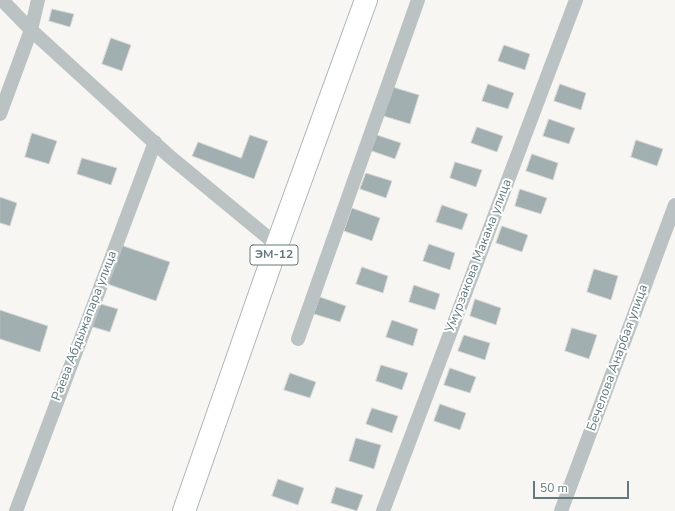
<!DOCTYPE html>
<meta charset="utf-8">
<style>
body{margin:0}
#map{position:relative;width:675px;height:511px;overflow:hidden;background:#f7f6f3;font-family:"Nunito Sans",sans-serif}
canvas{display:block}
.scale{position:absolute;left:533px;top:481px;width:96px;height:18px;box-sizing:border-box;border:2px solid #63797d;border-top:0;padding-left:5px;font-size:12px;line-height:14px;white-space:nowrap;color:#63797d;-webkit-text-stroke:3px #fff;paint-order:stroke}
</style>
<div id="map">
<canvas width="675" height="511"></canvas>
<div class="scale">50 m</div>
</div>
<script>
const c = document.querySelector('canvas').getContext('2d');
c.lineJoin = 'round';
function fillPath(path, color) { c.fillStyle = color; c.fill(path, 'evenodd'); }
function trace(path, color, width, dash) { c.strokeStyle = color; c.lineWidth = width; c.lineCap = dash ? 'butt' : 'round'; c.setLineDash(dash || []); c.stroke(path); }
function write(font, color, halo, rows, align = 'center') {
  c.font = font + ' "Nunito Sans",sans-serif'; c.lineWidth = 4; c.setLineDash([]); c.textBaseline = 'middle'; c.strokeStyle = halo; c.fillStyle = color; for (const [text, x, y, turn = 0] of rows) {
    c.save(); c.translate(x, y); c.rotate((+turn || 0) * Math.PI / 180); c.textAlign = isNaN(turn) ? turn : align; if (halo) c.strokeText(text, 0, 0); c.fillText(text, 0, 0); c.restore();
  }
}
const building = new Path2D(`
 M52 9 74 14 70 27 49 21Z
 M111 38 131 45 122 71 102 64Z
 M504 45 530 54 525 70 498 61Z
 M488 84 514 93 508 109 482 101Z
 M560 84 586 93 581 110 554 101Z
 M389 86 419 95 410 124 380 115Z
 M549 119 575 128 569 144 543 136Z
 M477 127 503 136 497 152 471 143Z
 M32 133 57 141 49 164 25 157Z
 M374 134 401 143 395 159 369 150Z
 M250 135 268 141 254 179 192 156 198 142 241 158Z
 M636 140 663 149 657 166 631 157Z
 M532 154 558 163 553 180 526 171Z
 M82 158 117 168 111 185 77 174Z
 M455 162 482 170 476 187 450 178Z
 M366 173 392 181 386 198 360 189Z
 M520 189 547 198 541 214 515 206Z
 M0 197 17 203 10 226 0 223Z
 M442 205 468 214 462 230 436 222Z
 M352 208 380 218 372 241 344 231Z
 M502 226 528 235 522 252 496 243Z
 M112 242 170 262 156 301 99 281Z
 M429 244 455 253 450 270 423 261Z
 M362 267 388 276 383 293 356 284Z
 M594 269 618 276 611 300 587 292Z
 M414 285 440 294 435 310 409 302Z
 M320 297 346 306 340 322 314 314Z
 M475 299 501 308 496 325 470 316Z
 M94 302 118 309 110 332 86 325Z
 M0 310 48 326 40 352 0 339Z
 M392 320 418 329 413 346 386 337Z
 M572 328 597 335 589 359 565 351Z
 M464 335 490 343 485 360 458 351Z
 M381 365 408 373 402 390 376 381Z
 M450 368 476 377 470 393 444 385Z
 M290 373 316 382 310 398 284 390Z
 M440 404 466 413 460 430 434 421Z
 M372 408 398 416 392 433 366 424Z
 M356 438 381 445 374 469 349 461Z
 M278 479 304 488 298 505 272 496Z
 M336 487 363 495 357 511 331 503Z`);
const minor = new Path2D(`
 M2 0 31 30 169 156 277 245
 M0 114 31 30 38 0
 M298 339 418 0
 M16 511 155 142
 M383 511 576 0
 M561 511 675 205`);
const trunk = new Path2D(`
 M184 511 277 245 366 0`);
const shields = [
 [274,255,48]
];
const shieldNames = [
 ["ЭМ-12",274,255]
];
const streetNames = [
 ["Умурзакова Макама улица",479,256,-69],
 ["Раева Абдыжапара улица",85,326,-69],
 ["Бечелова Анарбая улица",618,358,-70]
];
fillPath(building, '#a2afb1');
trace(building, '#d8d8d6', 1);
trace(trunk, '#afb5b7', 24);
trace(minor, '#bbc2c3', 14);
trace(trunk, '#fff', 22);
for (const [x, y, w] of shields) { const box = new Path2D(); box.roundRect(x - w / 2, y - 10, w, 20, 3); c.fillStyle = '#fff'; c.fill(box); trace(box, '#63797d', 1); }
write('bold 12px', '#63797d', null, shieldNames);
write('13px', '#63797d', '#fff', streetNames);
</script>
